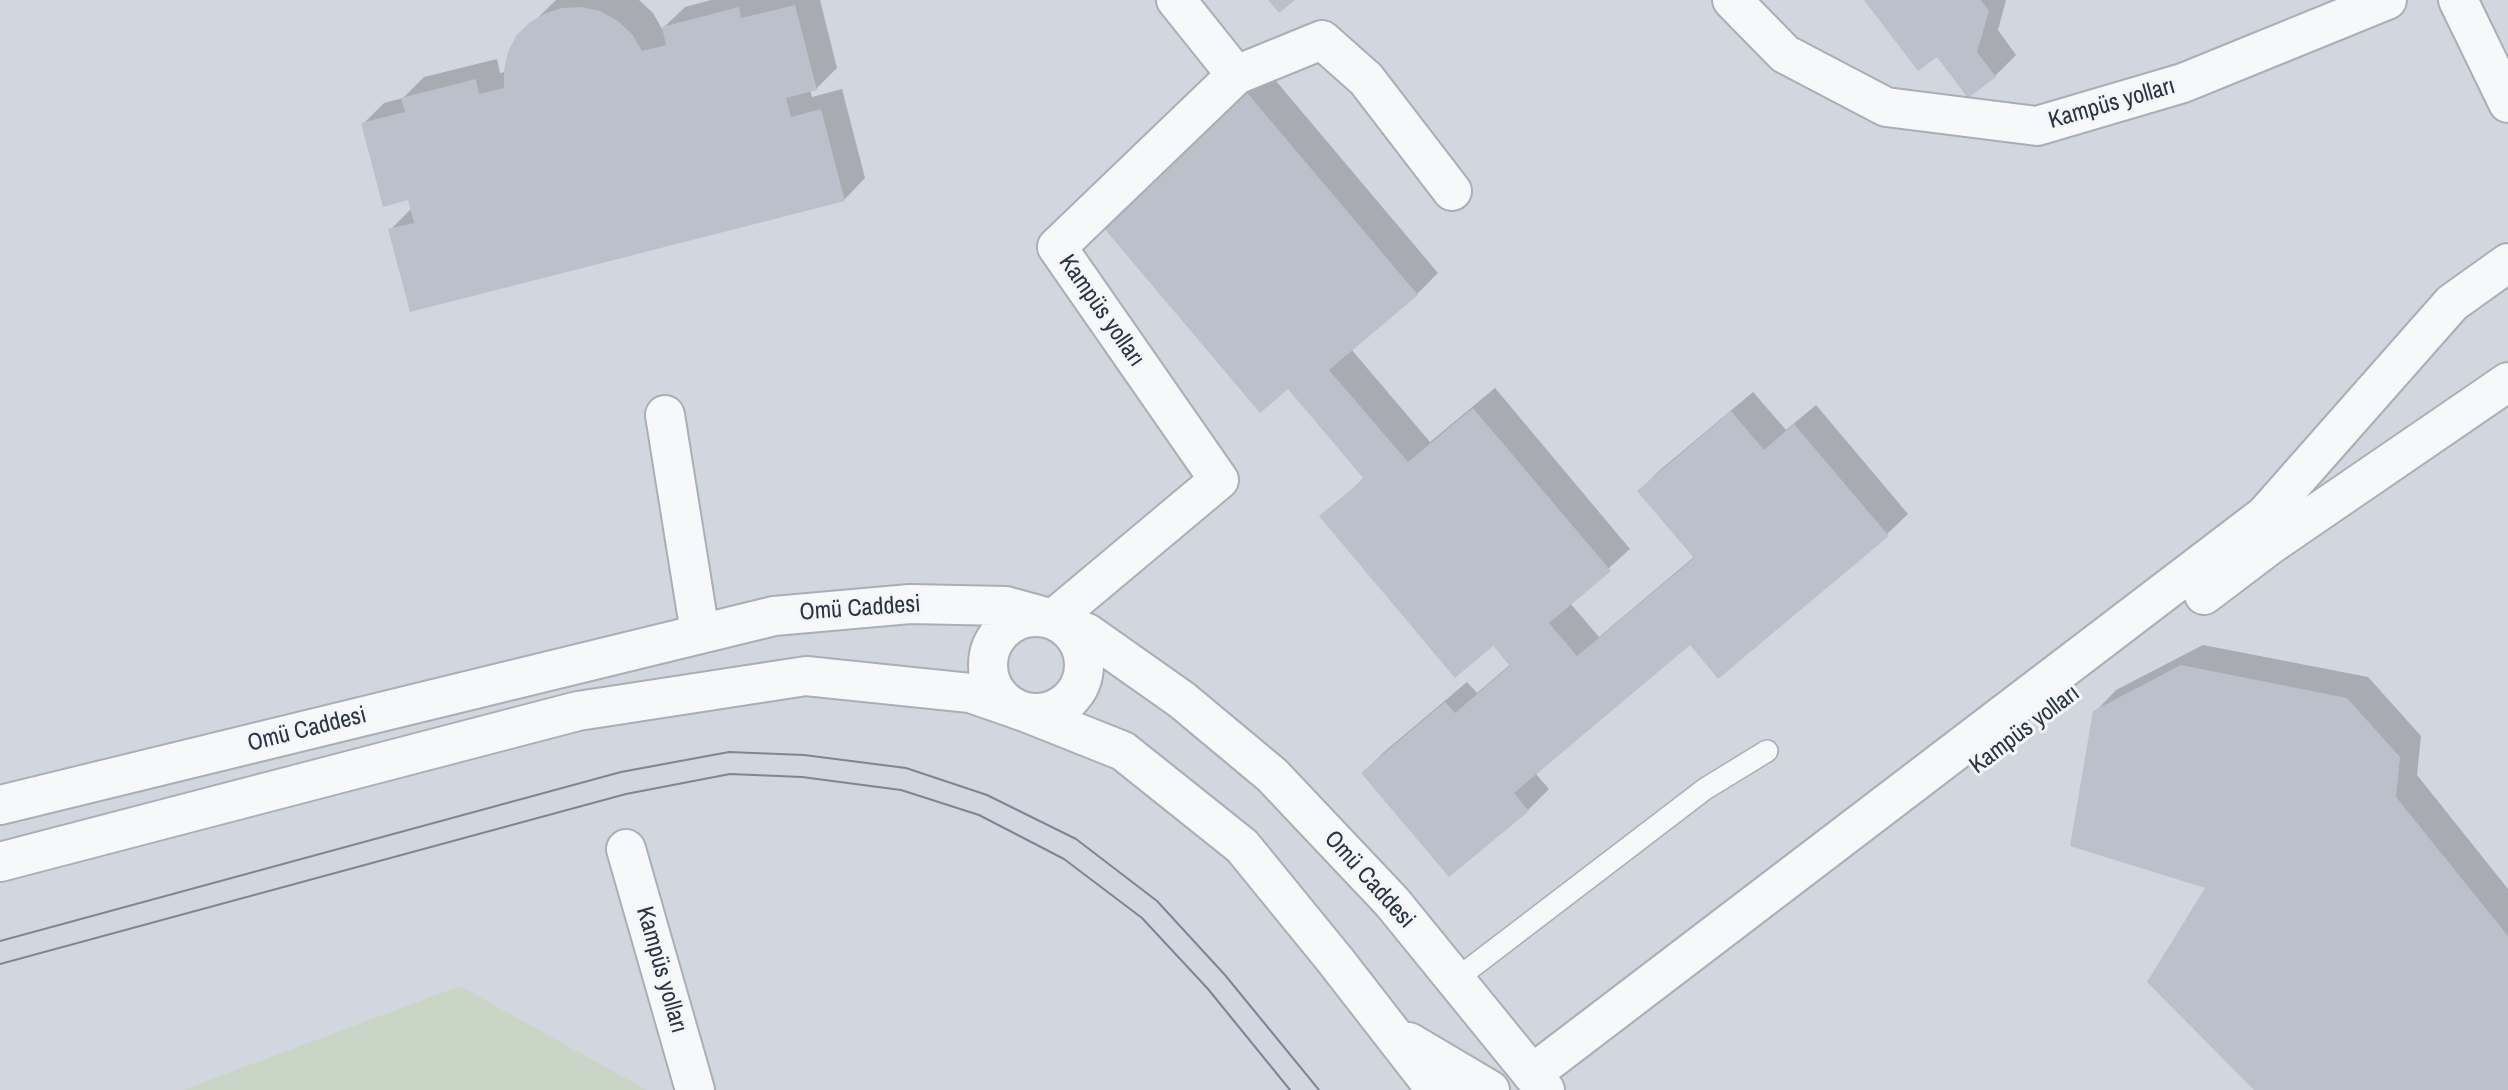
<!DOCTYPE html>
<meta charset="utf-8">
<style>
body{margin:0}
canvas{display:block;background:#e4e7ec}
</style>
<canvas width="2508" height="1090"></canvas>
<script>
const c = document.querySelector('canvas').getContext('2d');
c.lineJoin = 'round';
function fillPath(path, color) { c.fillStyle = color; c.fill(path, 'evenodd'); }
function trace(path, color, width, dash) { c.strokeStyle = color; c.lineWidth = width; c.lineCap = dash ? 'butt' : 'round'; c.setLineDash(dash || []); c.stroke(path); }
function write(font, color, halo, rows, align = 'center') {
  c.font = font + ' "Archivo Narrow",sans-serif'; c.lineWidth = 6; c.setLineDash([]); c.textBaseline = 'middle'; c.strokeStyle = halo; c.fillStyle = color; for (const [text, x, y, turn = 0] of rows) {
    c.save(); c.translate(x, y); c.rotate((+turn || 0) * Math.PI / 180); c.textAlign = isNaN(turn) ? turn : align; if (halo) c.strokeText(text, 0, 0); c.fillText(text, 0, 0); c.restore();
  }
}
const built = new Path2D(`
 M0 0H2508V1090H0Z`);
const green = new Path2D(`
 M460 986 647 1090H183Z`);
const shadow = new Path2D(`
 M556 0H639L653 13 662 29 685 7 711 0H820L837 68 816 89 810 90 812 97 842 89 865 178 844 200 390 230 412 208 409 198 363 124 384 103 403 98 424 77 497 59 500 73 505 72 518 37Z
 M1867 0H2006L1998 30 2016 55 1995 76 1968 95 1937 55Z
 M1265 68 1438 273 1417 294 1351 349 1430 442 1495 388 1630 549 1570 603 1599 637 1695 556 1639 491 1660 470 1753 392 1786 430 1816 405 1908 514 1887 534 1690 643 1535 773 1549 789 1528 810 1450 875 1363 773 1384 752 1467 682 1477 693 1511 664 1494 643 1322 517 1365 477 1288 387 1094 214Z
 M2203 645 2368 677 2421 736 2417 775 2508 889V1090H2257L2207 887 2095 712 2116 690Z`);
const building = new Path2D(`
 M1268 0H1295L1279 13Z
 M1864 0H1981L1989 11 1977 52 1996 77 1968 98 1937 57 1918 71Z
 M795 5 817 90 786 98 791 117 821 109 845 201 410 312 388 229 414 223 408 200 383 207 361 123 405 112 401 98 476 79 479 94 504 88V70L508 52 516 36 529 23 544 14 561 8 581 7 600 11 618 21 632 34 642 51 666 45 662 27 739 7 741 18Z
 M1243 88 1418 295 1329 370 1408 462 1473 408 1611 571 1549 623 1577 656 1694 558 1637 491 1731 411 1764 450 1794 424 1889 536 1718 679 1690 645 1514 793 1529 811 1449 877 1361 773 1445 702 1455 713 1510 666 1493 646 1455 678 1319 516 1364 479 1288 389 1260 413 1092 214Z
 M2181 665 2347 698 2400 757 2396 797 2508 936V1090H2254L2147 982 2205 888 2070 846 2093 711Z`);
const service = new Path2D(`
 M1455 980 1705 789 1767 751`);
const minor = new Path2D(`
 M1732 0 1785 54 1886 107 2037 126 2183 83 2387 0
 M2458 0 2508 103
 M1236 75 1322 40 1366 79 1452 191
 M665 415 700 633
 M2204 595 2270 545 2508 382
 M1053 619 1219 480 1057 247 1236 75 1176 0
 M626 849 695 1090
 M1532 1074 2265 515 2452 303 2508 263`);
const tertiary = new Path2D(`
 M988 665a48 48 0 1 1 96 0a48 48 0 1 1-96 0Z
 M0 805 774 616 910 604 1006 606 1053 619 1087 633 1182 700 1272 775 1392 902 1545 1090
 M0 862 578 711 806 676 970 693 1025 712 1123 751 1242 846 1335 960 1436 1090
 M1409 1042 1490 1090`);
const tram = new Path2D(`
 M0 941 621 772 729 752 804 755 906 768 987 795 1076 839 1157 901 1225 975 1319 1090
 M0 964 626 794 730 774 802 777 901 790 979 815 1064 859 1142 918 1208 989 1290 1090`);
const streetNames = [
 ["Kampüs yolları",2112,104,-16],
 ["Kampüs yolları",1101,311,55],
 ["Omü Caddesi",860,609,-4],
 ["Omü Caddesi",307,730,-14],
 ["Kampüs yolları",2025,730,-37],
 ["Omü Caddesi",1369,880,48],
 ["Kampüs yolları",661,970,74]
];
fillPath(built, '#d2d6de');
fillPath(green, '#c9d6c5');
fillPath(shadow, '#0003');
fillPath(building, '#bbc0ca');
trace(service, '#a9aeb7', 24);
trace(minor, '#a9aeb7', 42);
trace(tertiary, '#a9aeb7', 42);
trace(service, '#f7f8fa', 21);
trace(minor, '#f7f8fa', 38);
trace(tertiary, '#f7f8fa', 38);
trace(tram, '#7d8696', 2);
write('24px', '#2b3445', '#f4f6f9', streetNames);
</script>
